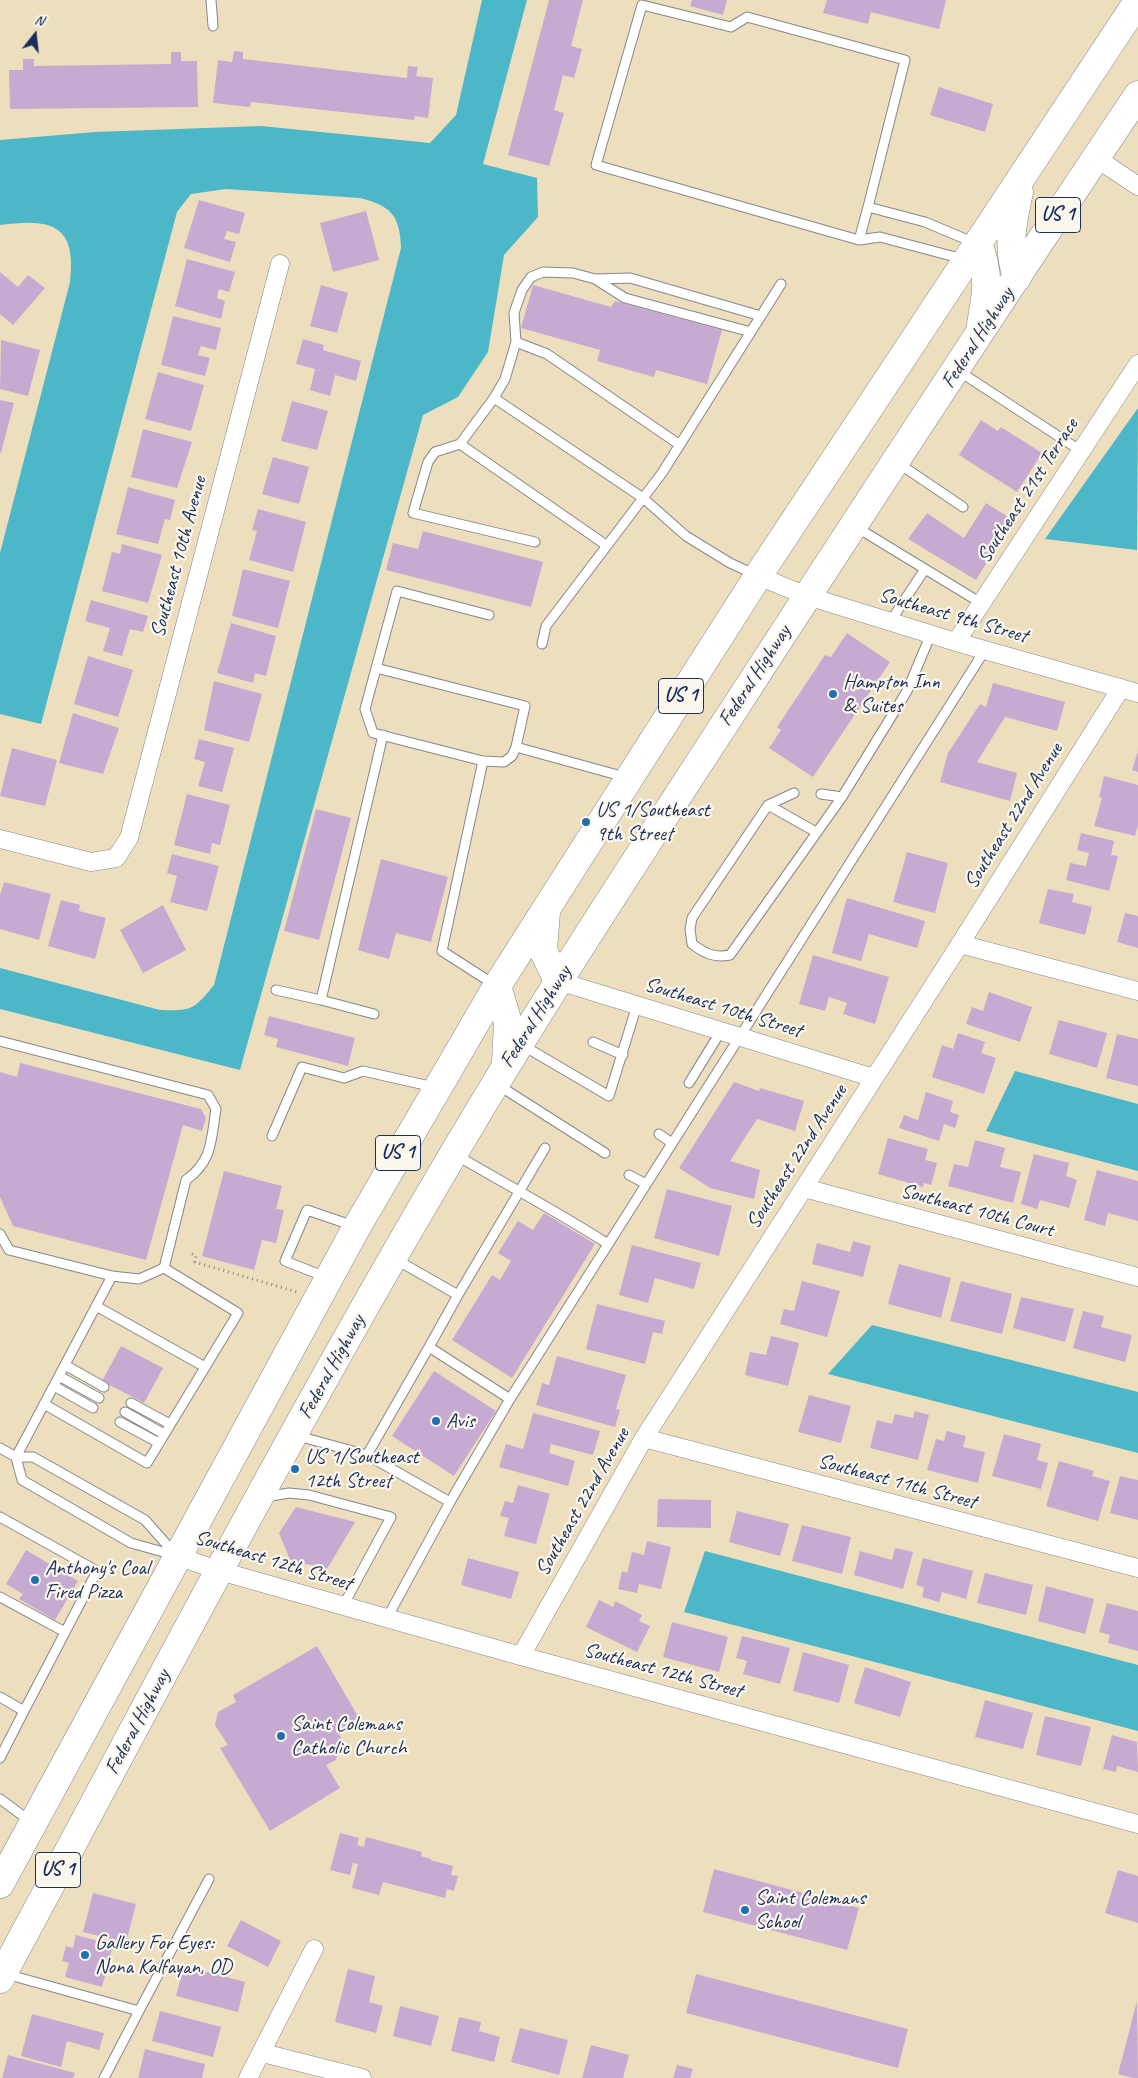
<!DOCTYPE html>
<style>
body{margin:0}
#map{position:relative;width:1138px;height:2078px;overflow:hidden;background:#eddfbd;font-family:Caveat,sans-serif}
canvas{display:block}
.north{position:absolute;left:10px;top:10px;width:50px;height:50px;-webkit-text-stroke:4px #fbf7ec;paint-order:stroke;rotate:16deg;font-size:14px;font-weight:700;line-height:20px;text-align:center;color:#1b2f5e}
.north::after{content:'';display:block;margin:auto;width:18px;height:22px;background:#1b2f5e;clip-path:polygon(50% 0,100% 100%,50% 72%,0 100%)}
</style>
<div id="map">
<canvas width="1138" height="2078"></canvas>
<div class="north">N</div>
</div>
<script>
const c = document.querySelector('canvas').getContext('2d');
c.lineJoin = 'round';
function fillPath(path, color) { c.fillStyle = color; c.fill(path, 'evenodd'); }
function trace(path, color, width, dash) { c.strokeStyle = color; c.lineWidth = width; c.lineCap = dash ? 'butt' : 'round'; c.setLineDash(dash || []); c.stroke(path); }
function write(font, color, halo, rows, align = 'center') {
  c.font = font + ' Caveat,sans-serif'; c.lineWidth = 4.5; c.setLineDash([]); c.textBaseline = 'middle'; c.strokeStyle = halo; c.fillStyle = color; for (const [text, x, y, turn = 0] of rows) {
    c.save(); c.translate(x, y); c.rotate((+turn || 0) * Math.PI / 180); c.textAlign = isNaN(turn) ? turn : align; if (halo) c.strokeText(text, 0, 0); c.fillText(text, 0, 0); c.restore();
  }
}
const water = new Path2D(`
 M482 0H527L483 164 537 178 538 217 504 255 488 352 458 397 423 415 240 1070 0 1009V968L160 1010C191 1011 194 1010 214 985L401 248C400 215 391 206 360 198L226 189 191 194 177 212 41 724 0 714V553L70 282C77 224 51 218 0 225V140L95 132 261 126 430 143 456 115Z
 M1138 408 1137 550 1045 539Z
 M1015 1071 1138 1104V1171L986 1131Z
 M872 1325 1138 1392V1453L828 1374Z
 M705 1551 1138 1665V1731L684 1612Z`);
const building = new Path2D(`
 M549 0H583L571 46 582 49 574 78 563 75 554 110 564 113 549 166 508 155Z
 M692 0H727L723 15 690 6Z
 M827 0H946L939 29 871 12 868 24 823 13Z
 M234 51 243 52V59L407 78 408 66 418 67 416 76 433 78 428 118 415 116 414 120 251 102 250 107 213 103 218 60 232 62Z
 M171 52H181V61H197L198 107 10 109 9 70H23V59H34V66L171 64Z
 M939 87 993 104 985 132 930 115Z
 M199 200 245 213 239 234 227 231 224 239 236 242 230 262 184 248Z
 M366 211 379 260 333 272 320 223Z
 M187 259 235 272 229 292 219 289 217 298 225 301 221 319 175 306Z
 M0 272 18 287 28 275 45 288 13 325 0 314Z
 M321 285 348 293 337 333 310 326Z
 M533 285 611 307 615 301 722 330 707 384 656 370 654 377 597 361 600 350 521 328Z
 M173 316 221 328 216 350 201 346 198 355 210 358 205 376 161 365Z
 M303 339 324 345 323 350 361 361 356 381 335 375 330 396 310 390 315 369 296 364Z
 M1 340 40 350 28 396 0 389Z
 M158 372 204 385 191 431 145 419Z
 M0 400 14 403 1 453H0Z
 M292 401 328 411 317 450 281 441Z
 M981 420 998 431 1001 427 1042 453 1017 492 959 455Z
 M143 429 192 442 177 488 131 477Z
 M273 457 309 467 299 504 262 494Z
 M128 487 175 500 170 520 165 519 158 544 116 534Z
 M986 503 1013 520 976 580 908 539 927 513 964 538Z
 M258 509 306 522 293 572 249 560 257 531 252 530Z
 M423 531 543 562 531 607 386 570 393 543 418 549Z
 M122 544 162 555 148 603 102 591 112 552 120 554Z
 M243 569 290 581 278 628 232 616Z
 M91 600 148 616 143 632 130 629 122 656 103 651 110 628 85 621Z
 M231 623 276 636 266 676 255 673 253 683 217 673Z
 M847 633 890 662 813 777 769 748 781 730 777 727 825 655 831 657Z
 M88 656 133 670 118 717 74 704Z
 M214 681 262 694 249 742 204 730Z
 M993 683 1065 702 1057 731 1005 717 977 762 1017 773 1010 801 940 782 948 753 980 704 986 707Z
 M73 713 119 728 103 774 59 763Z
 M199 739 234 748 222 792 198 786 205 762 194 759Z
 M12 748 57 760 45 806 0 796Z
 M1138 751V772L1132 770Z
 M1104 776 1138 785V825L1135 836 1094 826 1102 798 1099 797Z
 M187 794 230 805 220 845 212 843 210 854 174 845Z
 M316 809 351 818 319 940 284 931Z
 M1081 833 1114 841 1111 855 1118 856 1109 891 1066 880 1070 863 1086 866 1089 853 1077 850Z
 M907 852 948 863 935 913 893 902Z
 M172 854 219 866 207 911 170 902 177 876 167 873Z
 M381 859 448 877 431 942 396 933 389 959 358 950Z
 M4 882 51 894 39 940 0 929V895Z
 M1048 889 1074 894 1072 902 1092 907 1085 935 1039 923Z
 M847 898 925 921 917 948 869 934 861 961 832 953Z
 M61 900 80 905 79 911 106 918 95 959 48 946Z
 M163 905 186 950 143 973 120 930Z
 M1125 913 1138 916V948L1117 942Z
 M813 955 889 977 875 1024 843 1014 847 1003 829 997 825 1011 799 1004Z
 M989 992 1032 1007 1020 1042 966 1024 972 1007 983 1011Z
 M269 1016 355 1038 348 1066 276 1047 278 1039 264 1035Z
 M1059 1020 1107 1033 1097 1068 1049 1054Z
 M958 1033 985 1042 981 1053 996 1058 984 1094 932 1077 942 1045 953 1049Z
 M1117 1034 1138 1039V1086L1106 1078Z
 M20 1063 201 1109 206 1118 202 1131 183 1125 146 1260 13 1226 0 1197V1072L17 1077Z
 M734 1082 759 1091 760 1088 804 1101 795 1131 757 1119 730 1161 760 1170 754 1199 710 1188 679 1168Z
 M926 1092 953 1101 950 1112 959 1115 955 1128 944 1124 939 1141 899 1128 904 1115 918 1120Z
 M888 1138 928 1149 925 1160 937 1163 931 1185 924 1183 923 1187 878 1174Z
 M975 1140 1005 1148 1000 1167 1021 1172 1013 1203 948 1186 954 1164 968 1167Z
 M1034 1154 1069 1163 1066 1176 1077 1180 1069 1208 1040 1200 1037 1209 1021 1204Z
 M1097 1170 1138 1181V1221L1108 1213 1105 1226 1084 1220Z
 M224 1171 282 1186 276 1209 284 1210 276 1243 262 1240 254 1270 202 1256Z
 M667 1189 732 1206 719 1256 654 1238Z
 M544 1213 595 1244 512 1378 452 1340 492 1275 500 1280 511 1261 498 1253 518 1221 533 1230Z
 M853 1241 871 1246 863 1277 812 1264 817 1243 850 1252Z
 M632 1245 701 1263 694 1289 655 1278 648 1303 619 1295Z
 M899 1264 951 1278 941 1318 888 1304Z
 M802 1281 840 1291 827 1337 780 1324 784 1309 794 1311Z
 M961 1281 1012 1294 1002 1334 950 1321Z
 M1021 1297 1074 1309 1065 1342 1013 1328Z
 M597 1304 665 1321 662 1334 653 1332 645 1364 586 1349Z
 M1083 1311 1104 1316 1101 1327 1132 1335 1125 1362 1073 1348Z
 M771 1336 799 1343 788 1386 745 1375 750 1352 766 1355Z
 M121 1346 163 1368 144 1403 102 1381Z
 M557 1356 626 1375 616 1409 620 1410 615 1427 536 1405 542 1383 549 1385Z
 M434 1371 496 1411 454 1476 392 1436Z
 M809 1395 851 1406 841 1443 798 1432Z
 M915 1411 929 1415 918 1460 870 1448 877 1420 892 1424 895 1414 913 1418Z
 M533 1413 600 1431 593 1455 551 1444 549 1453 575 1461 568 1486 499 1467 506 1444 523 1449Z
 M947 1431 966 1436 963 1447 985 1452 978 1483 927 1470 936 1439 944 1441Z
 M1004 1434 1041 1444 1037 1460 1048 1463 1041 1489 992 1476Z
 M1059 1461 1094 1471 1092 1476 1110 1481 1098 1521 1046 1506Z
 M1120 1476 1138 1480V1520L1110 1513Z
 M518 1485 550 1494 536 1544 504 1536 509 1518 500 1516 505 1501 513 1503Z
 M658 1499 711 1500V1528L657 1527Z
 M296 1507 355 1522 327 1569 290 1560 279 1533Z
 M737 1511 789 1524 780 1556 729 1542Z
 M802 1525 851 1537 842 1574 792 1561Z
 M647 1541 671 1547 661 1589 639 1584 637 1593 618 1589 622 1571 627 1573 632 1552 644 1555Z
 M895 1548 913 1552 903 1589 854 1575 860 1551 892 1560Z
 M26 1550 78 1581 55 1620 19 1599 23 1594 6 1584Z
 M468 1558 519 1572 511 1599 461 1585Z
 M923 1558 973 1571 966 1599 942 1592 939 1602 922 1597 924 1587 916 1585Z
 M985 1573 1033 1585 1026 1615 977 1603Z
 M1046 1586 1094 1599 1085 1634 1038 1621Z
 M599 1600 613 1607 615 1601 642 1615 639 1621 650 1626 637 1652 586 1627Z
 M1107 1603 1138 1611V1651L1108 1643 1110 1635 1099 1632Z
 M672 1622 728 1637 719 1672 663 1657Z
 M742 1636 790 1648 780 1684 743 1674 747 1661 736 1658Z
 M317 1646 359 1718 338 1731 342 1740 336 1760 326 1765 340 1788 270 1831 220 1748 228 1745 215 1725 218 1712 236 1702 233 1695Z
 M803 1652 849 1665 839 1703 793 1691Z
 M865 1667 911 1682 900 1717 854 1703Z
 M985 1700 1033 1713 1023 1749 975 1737Z
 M1045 1716 1091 1727 1081 1766 1036 1755Z
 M1112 1735 1137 1742 1138 1772 1117 1766 1116 1772 1103 1769Z
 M340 1833 359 1838 357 1845 364 1847 366 1837 422 1852 421 1856 431 1859 430 1860 453 1866 451 1875 458 1876 454 1891 447 1889 445 1898 383 1882 379 1895 352 1888 358 1864 353 1863 350 1875 330 1870Z
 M714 1869 859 1908 847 1950 703 1912Z
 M1118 1870 1138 1876V1923L1105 1913Z
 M93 1893 136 1904 126 1943 83 1932Z
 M241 1920 281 1941 268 1967 227 1946Z
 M76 1935 113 1945 102 1987 65 1977 69 1963 62 1961 66 1946 73 1948Z
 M184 1966 245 1982 238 2012 176 1996Z
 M348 1969 375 1976 369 2002 383 2006 376 2033 335 2022Z
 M696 1974 908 2029 898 2068 686 2013Z
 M1137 2001 1138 2078H1133L1118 2074Z
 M400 2006 439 2016 431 2046 393 2036Z
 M160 2011 221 2027 213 2057 152 2041Z
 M32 2014 104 2033 99 2050 67 2041 61 2067 21 2056Z
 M459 2017 481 2022 479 2031 500 2037 494 2062 451 2051Z
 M520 2028 568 2040 559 2075 511 2062Z
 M591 2045 629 2055 623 2078H582Z
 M145 2049 205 2064 202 2078H138Z
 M8 2055 75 2073 73 2078H2Z
 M677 2065 693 2069 690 2078H673Z`);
const path = new Path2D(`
 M192 1254 196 1256 195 1262 297 1292`);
const lane = new Path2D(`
 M211 0 213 26
 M859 240 868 207
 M963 259 880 237 859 240 596 165 642 5 731 27 747 17 905 60 868 207 925 222 975 243
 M595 279 630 278 761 316
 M516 342 505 379 494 398 460 444 435 452 428 462 413 513 535 542
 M957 370 1081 451
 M494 398 643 498 686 536 730 563 756 575
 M460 444 606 545
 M680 445 547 354 516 342 514 313 522 290 531 277 543 272 573 273 595 279 625 298 751 332
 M898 463 963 507
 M856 527 981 603
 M890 622 925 569
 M542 644 546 626 662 473 781 284
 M376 668 525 706 516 747
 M483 761 373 733 365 709 397 591 489 615
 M794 793 768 805 692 918 690 929 692 944C706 954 714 958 730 955L842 797 907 691 931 634
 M821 794 842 797
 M768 805 816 832
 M495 985 442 951 483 761 504 762 512 756 516 747 625 777
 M276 990 321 1000
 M374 1014 321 1000 383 735
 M0 1041 208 1095 216 1109C211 1139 213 1161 186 1180L164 1268 139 1279 112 1276 9 1250 0 1234
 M593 1042 623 1055
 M522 1045 609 1096 637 1005
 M689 1083 721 1031
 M498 1085 605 1153
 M659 1134 672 1143
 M272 1136 302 1067 344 1078 363 1071 434 1087
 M456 1155C507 1185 558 1212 608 1244
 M629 1175 646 1184
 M395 1259 458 1295
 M112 1276 16 1457 22 1480 131 1543 174 1555
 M326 1277 285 1261 307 1210 354 1226
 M96 1306 205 1367
 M429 1347 458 1295 545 1148
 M65 1365 104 1387
 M59 1376 99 1398
 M54 1386 93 1408
 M131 1403 170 1424
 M44 1404 147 1463 238 1313 164 1268
 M125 1412 164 1434
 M120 1422 159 1443
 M298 1436 367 1455 450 1502
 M0 1448 16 1457H33L145 1520 175 1554
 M367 1455 429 1347 510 1399
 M265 1497 289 1493 309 1495 391 1517 343 1606
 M0 1517 97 1571 24 1711
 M0 1597 65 1632
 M387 1618 450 1502 510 1399 985 650
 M0 1697 24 1711 0 1758
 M0 1799 30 1821
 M6 1974 139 2011 104 2078
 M139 2011 209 1879`);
const street = new Path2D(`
 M1096 158 1138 186
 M758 576 807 596 956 642 1138 693
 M956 642 1138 364
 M0 839 91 862 116 858 129 838 280 264
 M960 944 1138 991
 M558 981 874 1078
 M804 1188 1138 1277
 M644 1438 1138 1568
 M177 1556 220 1571 521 1656 1138 1824
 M521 1656 644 1438 960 944 1121 688
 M263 2053 362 2078
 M248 2078 314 1949`);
const primary = new Path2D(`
 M978 244C990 274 987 292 981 324
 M1017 278C1007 245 1012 225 1019 192
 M546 912 543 950 558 981
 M497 986 508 1023 506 1062
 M0 1884 354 1232 497 986 758 576 1138 1
 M0 1979C154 1693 304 1404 470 1126 553 986 642 851 731 714 865 507 1000 300 1138 95`);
const markers = [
 [833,694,5,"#1f6fb2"],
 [586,822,5,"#1f6fb2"],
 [436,1421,5,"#1f6fb2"],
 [295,1469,5,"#1f6fb2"],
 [35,1580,5,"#1f6fb2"],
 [281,1736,5,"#1f6fb2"],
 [745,1910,5,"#1f6fb2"],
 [85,1955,5,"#1f6fb2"]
];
const shields = [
 [1058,215,45],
 [681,696,45],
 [398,1153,45],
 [58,1870,45]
];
const shieldNames = [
 ["US 1",1058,215],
 ["US 1",681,696],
 ["US 1",398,1153],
 ["US 1",58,1870]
];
const streetNames = [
 ["Federal Highway",978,338,-57],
 ["Southeast 21st Terrace",1028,491,-57],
 ["Southeast 10th Avenue",179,557,-75],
 ["Southeast 9th Street",953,616,16],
 ["Federal Highway",755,676,-57],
 ["Southeast 22nd Avenue",1014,816,-58],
 ["Southeast 10th Street",723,1008,17],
 ["Federal Highway",536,1017,-58],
 ["Southeast 22nd Avenue",797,1157,-57],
 ["Southeast 10th Court",977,1211,15],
 ["Federal Highway",332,1367,-61],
 ["Southeast 11th Street",897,1482,15],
 ["Southeast 22nd Avenue",583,1502,-60],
 ["Southeast 12th Street",273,1561,17],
 ["Southeast 12th Street",663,1671,15],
 ["Federal Highway",138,1722,-62]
];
const poiNames = [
 ["Hampton Inn",843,682],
 ["& Suites",843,706],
 ["US 1/Southeast",596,810],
 ["9th Street",596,834],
 ["Avis",446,1421],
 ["US 1/Southeast",305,1457],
 ["12th Street",305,1481],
 ["Anthony's Coal",45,1568],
 ["Fired Pizza",45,1592],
 ["Saint Colemans",291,1724],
 ["Catholic Church",291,1748],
 ["Saint Colemans",755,1898],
 ["School",755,1922],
 ["Gallery For Eyes:",95,1943],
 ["Nona Kalfayan, OD",95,1967]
];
fillPath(water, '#4bb7c8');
fillPath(building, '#c7aad2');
trace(lane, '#84878e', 11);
trace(street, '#84878e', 19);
trace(primary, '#84878e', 29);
trace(path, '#84878e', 3, [1, 4]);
trace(lane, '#fff', 9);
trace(street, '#fff', 18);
trace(primary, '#fff', 28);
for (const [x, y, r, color] of markers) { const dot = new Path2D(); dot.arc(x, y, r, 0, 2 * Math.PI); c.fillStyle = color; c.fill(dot); trace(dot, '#fbf7ec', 2); }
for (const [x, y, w] of shields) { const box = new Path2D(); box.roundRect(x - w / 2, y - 17.5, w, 35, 4); c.fillStyle = '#fbf7ec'; c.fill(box); trace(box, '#1b2f5e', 1); }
write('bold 20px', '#1b2f5e', null, shieldNames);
write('21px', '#1b2f5e', '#fbf7ec', streetNames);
write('21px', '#1b2f5e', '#fbf7ec', poiNames, 'left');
</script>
